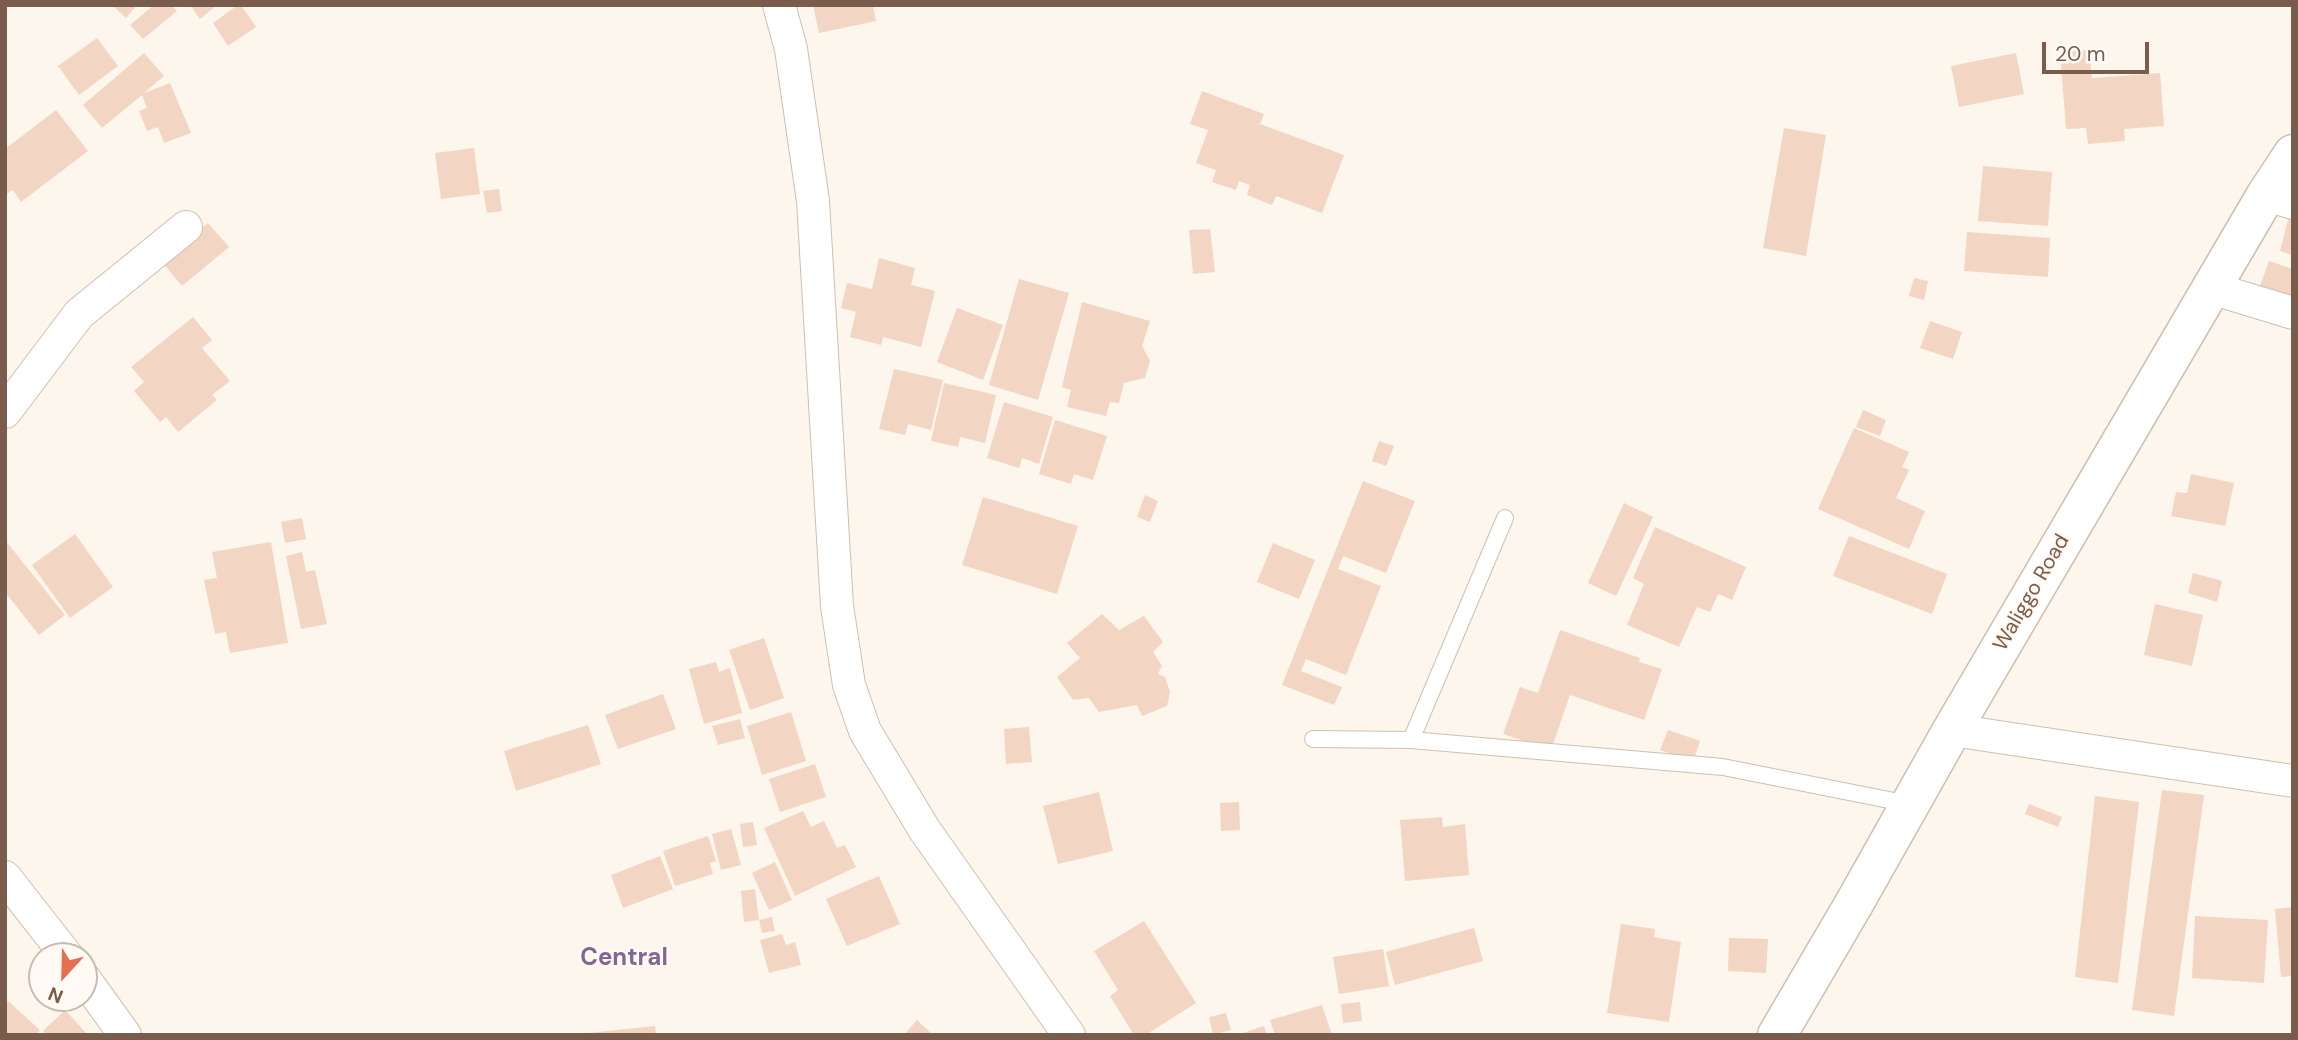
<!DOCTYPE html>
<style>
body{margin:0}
#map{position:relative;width:2298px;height:1040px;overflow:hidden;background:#fdf6ec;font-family:"DM Sans",sans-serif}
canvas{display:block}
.frame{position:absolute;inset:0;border:7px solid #7a5c4d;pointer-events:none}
.north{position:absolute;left:28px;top:942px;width:70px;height:70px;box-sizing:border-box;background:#fffaf3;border:2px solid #cabbb1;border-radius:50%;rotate:202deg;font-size:19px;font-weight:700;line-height:28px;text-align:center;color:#7a5c4d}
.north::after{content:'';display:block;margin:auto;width:24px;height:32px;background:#e76f51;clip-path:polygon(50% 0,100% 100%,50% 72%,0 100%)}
.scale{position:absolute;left:2042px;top:42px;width:107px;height:32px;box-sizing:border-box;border:4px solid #7a5c4d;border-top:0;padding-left:9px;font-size:21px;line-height:24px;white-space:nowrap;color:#7a5c4d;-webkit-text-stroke:5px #fffaf3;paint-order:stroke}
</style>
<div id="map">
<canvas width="2298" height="1040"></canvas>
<div class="frame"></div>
<div class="north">N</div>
<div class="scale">20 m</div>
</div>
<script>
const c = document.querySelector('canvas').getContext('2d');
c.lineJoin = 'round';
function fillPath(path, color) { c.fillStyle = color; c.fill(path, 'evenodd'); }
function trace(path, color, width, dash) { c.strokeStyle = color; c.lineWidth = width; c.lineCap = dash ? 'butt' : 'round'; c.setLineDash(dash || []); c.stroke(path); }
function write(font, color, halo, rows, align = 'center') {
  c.font = font + ' "DM Sans",sans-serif'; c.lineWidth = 5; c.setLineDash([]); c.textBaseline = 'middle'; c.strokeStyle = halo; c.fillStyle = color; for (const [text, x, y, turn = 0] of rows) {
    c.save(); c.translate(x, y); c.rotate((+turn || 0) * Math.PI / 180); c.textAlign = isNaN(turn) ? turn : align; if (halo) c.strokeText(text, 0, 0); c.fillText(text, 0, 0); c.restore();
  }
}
const building = new Path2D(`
 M112 5H137L126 18Z
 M154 5H172L177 11 143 39 130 25Z
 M190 5H217L200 19Z
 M238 5H241L256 27 228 46 213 23Z
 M813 5H873L876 21 819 33Z
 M97 38 118 66 79 95 58 66Z
 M2089 50 2092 78 2160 73 2164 126 2124 129 2125 141 2088 144 2086 128 2066 129 2060 52Z
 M144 53 164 76 144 93 170 83 191 133 164 143 158 127 147 131 139 111 147 108 142 95 102 128 83 105Z
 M2016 53 2024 94 1959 107 1951 66Z
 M1202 91 1264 114 1260 124 1344 155 1322 213 1276 196 1272 205 1247 195 1250 185 1239 181 1236 190 1212 182 1216 170 1196 163 1208 130 1190 124Z
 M56 110 88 151 21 202 13 190 5 195V149Z
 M1784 128 1826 135 1806 256 1763 248Z
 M474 148 480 194 441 199 435 153Z
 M1983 166 2052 172 2048 226 1978 221Z
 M499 189 502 211 487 213 483 191Z
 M2289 216 2293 217V255L2280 251Z
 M208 223 229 247 182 286 162 262Z
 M1210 229 1215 272 1193 274 1189 230Z
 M1967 232 2050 238 2048 277 1964 271Z
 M879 258 915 268 911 285 935 291 921 347 883 337 881 345 850 337 856 312 841 308 847 283 872 289Z
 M2269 261 2293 269V298L2260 286Z
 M1914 278 1928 281 1924 300 1909 296Z
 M1019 279 1069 293 1038 400 989 385Z
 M1082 302 1150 321 1142 346 1150 361 1145 378 1124 383 1119 403 1110 402 1106 416 1067 407 1071 390 1062 387Z
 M957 308 1003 325 983 380 937 362Z
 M193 317 212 340 202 348 230 381 212 395 217 400 178 432 166 417 160 422 134 391 144 382 131 367Z
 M1930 321 1962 332 1953 359 1920 348Z
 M894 369 943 380 931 430 908 424 905 435 879 429Z
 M944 383 996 395 985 443 960 437 958 447 931 441Z
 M1004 402 1053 417 1039 464 1022 458 1019 468 987 458Z
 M1863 410 1886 420 1880 436 1856 427Z
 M1055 420 1107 436 1093 480 1074 474 1071 484 1039 474Z
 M1854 428 1909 452 1902 467 1909 470 1896 498 1925 511 1909 549 1818 509Z
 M1379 441 1394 446 1386 466 1372 461Z
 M2191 474 2234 483 2225 526 2171 516 2176 492 2187 493Z
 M1363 481 1415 501 1386 573 1343 556 1338 569 1381 586 1346 675 1306 659 1301 671 1342 687 1334 705 1282 685Z
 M1145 495 1158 501 1150 522 1137 517Z
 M983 497 1078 526 1057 594 962 565Z
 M1624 503 1653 517 1616 596 1588 583Z
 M302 518 306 539 285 543 281 522Z
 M1655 527 1746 567 1732 600 1718 594 1710 612 1697 607 1679 647 1627 625 1644 584 1633 578Z
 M75 534 113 587 70 618 32 565Z
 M1849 536 1947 574 1932 614 1833 576Z
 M5 540 65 615 39 635 5 592Z
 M271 542 288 643 230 653 226 632 215 634 204 580 217 578 212 552Z
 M1273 543 1315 560 1299 599 1257 582Z
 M302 552 306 572 315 570 327 624 301 629 286 556Z
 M2193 573 2222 581 2217 602 2188 593Z
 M2155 604 2203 615 2192 666 2144 655Z
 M1102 614 1119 630 1144 616 1163 642 1153 652 1162 666 1158 674 1165 677 1170 692 1167 706 1142 716 1137 705 1099 712 1089 698 1073 700 1057 677 1080 658 1067 643Z
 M1560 630 1640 658 1639 662 1662 669 1644 720 1570 695 1551 750 1503 734 1520 687 1538 693Z
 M764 638 784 698 750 710 729 650Z
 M716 662 719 672 730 668 742 713 704 724 689 669Z
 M663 694 676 729 618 749 605 715Z
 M791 712 806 761 762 775 747 726Z
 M740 719 745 738 718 745 712 726Z
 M588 725 601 764 516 791 504 751Z
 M1029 727 1032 762 1006 764 1004 729Z
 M1668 730 1700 741 1693 762 1660 750Z
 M815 764 826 797 780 812 769 779Z
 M2162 790 2204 795 2174 1016 2132 1010Z
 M1099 792 1113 851 1058 864 1043 806Z
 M2095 796 2139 802 2118 983 2075 977Z
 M1239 802 1240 830 1221 831 1220 803Z
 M2029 804 2062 817 2058 827 2025 814Z
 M803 811 811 827 824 821 837 848 845 845 856 867 795 896 764 828Z
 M1442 817 1443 827 1465 824 1469 875 1405 881 1400 820Z
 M753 822 757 845 743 847 740 824Z
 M731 829 741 865 721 870 712 834Z
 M708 836 716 861 710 863 713 874 675 886 663 851Z
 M660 856 673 889 623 908 611 875Z
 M775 862 792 900 769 910 752 873Z
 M879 876 900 924 847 946 826 899Z
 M755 889 759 920 744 922 741 891Z
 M2293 907V976L2281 977 2275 909Z
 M2195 916 2268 920 2264 983 2192 978Z
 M772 917 775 931 762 933 759 920Z
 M1144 921 1196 1003 1147 1034 1134 1035 1110 996 1118 990 1094 951Z
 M1621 924 1655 929 1654 937 1681 942 1669 1022 1607 1013Z
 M1474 928 1483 961 1395 985 1386 952Z
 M782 934 786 945 795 942 801 965 769 973 760 940Z
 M1729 938 1768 939 1766 973 1728 971Z
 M1383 949 1389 986 1339 994 1333 957Z
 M8 1001 40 1030 36 1035H5V1004Z
 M1360 1002 1362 1021 1343 1023 1341 1004Z
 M1322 1005 1332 1035H1275L1270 1020Z
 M65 1010 88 1035H47L43 1031Z
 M1226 1013 1231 1030 1213 1035 1209 1017Z
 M917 1020 933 1035H904Z
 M655 1026 656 1035H589L588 1033Z
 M1264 1026 1267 1035H1240V1034Z`);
const service = new Path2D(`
 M1313 739 1411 740 1723 767 1909 804
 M1411 740 1505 518`);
const minor = new Path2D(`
 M779 5 791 49 813 201 837 606 849 685 865 731 924 829 1069 1035
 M2266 195 2293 203
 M2211 288 2293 313
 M5 412 79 314 186 227
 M1952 730 2293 781
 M5 877 67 956
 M84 978 125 1035`);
const tertiary = new Path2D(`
 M1777 1035 1855 902 1952 730 2266 195 2293 154`);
const streetNames = [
 ["Waliggo Road",2032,593,-60]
];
const quarterNames = [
 ["Central",624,959]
];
fillPath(building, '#f3d5c3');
trace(service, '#d1beb0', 18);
trace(minor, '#d1beb0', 34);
trace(tertiary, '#d1beb0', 41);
trace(service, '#fff', 16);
trace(minor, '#fff', 32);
trace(tertiary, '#fff', 38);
write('21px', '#7a5c4d', '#fffaf3', streetNames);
write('bold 24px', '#846695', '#fffaf3', quarterNames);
</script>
